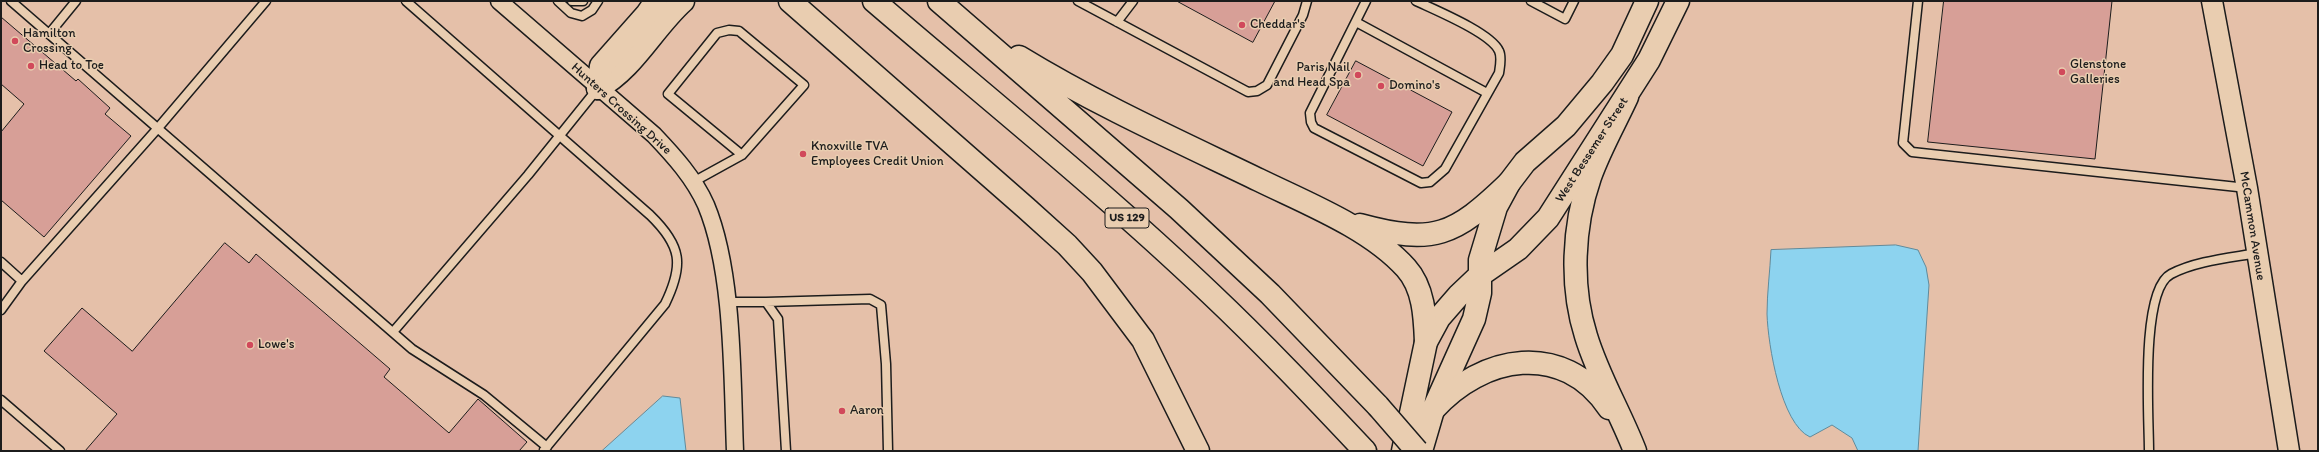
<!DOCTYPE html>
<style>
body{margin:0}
#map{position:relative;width:2319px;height:452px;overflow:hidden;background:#e5c0a9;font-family:Itim,sans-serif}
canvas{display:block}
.frame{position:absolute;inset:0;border:2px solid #1c1c1c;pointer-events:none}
</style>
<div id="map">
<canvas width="2319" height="452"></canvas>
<div class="frame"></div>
</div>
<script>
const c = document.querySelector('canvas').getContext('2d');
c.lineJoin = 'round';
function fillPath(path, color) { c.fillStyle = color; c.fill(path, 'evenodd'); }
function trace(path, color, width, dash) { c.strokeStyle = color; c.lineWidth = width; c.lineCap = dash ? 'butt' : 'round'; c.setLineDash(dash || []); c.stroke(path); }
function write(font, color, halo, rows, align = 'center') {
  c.font = font + ' Itim,sans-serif'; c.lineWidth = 3; c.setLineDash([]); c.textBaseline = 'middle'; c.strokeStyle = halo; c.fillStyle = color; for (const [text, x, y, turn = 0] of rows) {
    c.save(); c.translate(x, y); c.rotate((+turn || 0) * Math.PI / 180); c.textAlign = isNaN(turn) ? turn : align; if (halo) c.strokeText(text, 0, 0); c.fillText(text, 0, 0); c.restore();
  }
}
const water = new Path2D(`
 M1896 245 1918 250 1926 267 1929 285 1918 451H1858L1852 438 1832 425 1810 437C1781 424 1768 345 1767 314 1767 293 1770 271 1771 250Z
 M663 396 680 398 686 451H602Z`);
const building = new Path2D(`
 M1177 1H1275L1253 42Z
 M1944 1H2112L2095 159 1928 142Z
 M1 17 76 81 78 79 110 108 105 114 131 136 44 237 1 200V132L24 104 1 84Z
 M1356 61 1452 112 1423 166 1327 115Z
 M225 243 249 263 256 254 390 369 384 377 449 433 478 399 527 442 519 451H85L117 414 44 351 82 308 132 351Z`);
const service = new Path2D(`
 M11 1 412 349 484 395 547 447
 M406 1 650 215C682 246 684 265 665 304L544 450
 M558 1 571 13 582 16 592 10 598 1
 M572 1H583
 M1078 1 1248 92 1257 91 1267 85 1303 15 1307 1
 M1366 1 1310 113 1311 122 1314 128 1421 183 1430 182 1445 169 1499 73C1500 66 1502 57 1499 51 1491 33 1435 10 1416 1
 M1531 1 1565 19 1574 1
 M1918 1 1903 143 1912 152 2247 188
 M1117 22 1133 1
 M1356 22 1487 93
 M49 34 76 1
 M693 182 742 155 804 85 739 31 729 30 717 33 668 94 742 155
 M1 262 22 281
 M726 302H766L778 319 786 451
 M766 302 870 299 881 305 886 364 888 451
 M1 310 22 281 158 128 266 1
 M393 332 528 175 598 88
 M1 400 60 451
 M2149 451C2149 417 2140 290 2171 274 2196 261 2229 258 2257 253`);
const minor = new Path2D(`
 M499 1 654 135C674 156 694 178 706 205 734 272 732 378 735 451`);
const tertiary = new Path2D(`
 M2212 1 2247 188 2289 451`);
const secondary = new Path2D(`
 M790 1 1026 208 1067 245 1092 272 1143 340 1198 451
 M598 88C634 68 653 28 683 1
 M1403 451 1426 342 1439 318 1459 295 1479 276 1518 249 1548 218 1649 60 1678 1
 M1421 451 1433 410 1474 319 1480 293V260L1496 207 1509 183 1525 162 1566 126 1602 83 1622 55 1647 1`);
const trunk = new Path2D(`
 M874 1C987 98 1103 191 1210 293 1264 344 1314 397 1365 451
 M939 1 1179 209 1270 294 1378 406
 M1019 57C1096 104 1178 141 1259 180 1306 203 1370 228 1406 268 1424 288 1425 317 1426 342
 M598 88 601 66 647 14 656 1
 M1627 97C1615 123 1600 149 1590 177 1573 226 1570 286 1586 336 1598 376 1620 412 1635 451
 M1360 225C1434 245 1454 236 1509 183
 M1433 410C1482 355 1563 340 1609 408`);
const trunkBridge = new Path2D(`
 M1378 406 1417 451`);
const markers = [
 [1242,25,4,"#d1495b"],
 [15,41,4,"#d1495b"],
 [31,66,4,"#d1495b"],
 [2062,72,4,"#d1495b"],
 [1358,75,4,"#d1495b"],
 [1381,86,4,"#d1495b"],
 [803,154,4,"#d1495b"],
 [250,345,4,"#d1495b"],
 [842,411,4,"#d1495b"]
];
const shields = [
 [1127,218,44]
];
const shieldNames = [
 ["US 129",1127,218]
];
const poiNames = [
 ["Cheddar's",1250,25],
 ["Hamilton",23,34],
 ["Crossing",23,49],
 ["Glenstone",2070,65],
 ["Galleries",2070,80],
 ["Head to Toe",39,66],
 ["Paris Nail",1350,68,"right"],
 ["and Head Spa",1350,83,"right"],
 ["Domino's",1389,86],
 ["Knoxville TVA",811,147],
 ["Employees Credit Union",811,162],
 ["Lowe's",258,345],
 ["Aaron",850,411]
];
const streetNames = [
 ["Hunters Crossing Drive",621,109,42],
 ["West Bessemer Street",1592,150,-57],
 ["McCammon Avenue",2252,226,81]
];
fillPath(water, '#8dd3ef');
trace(water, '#608a9b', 1);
fillPath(building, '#d79f97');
trace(building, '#1c1c1c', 1);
trace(service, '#1c1c1c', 11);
trace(minor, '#1c1c1c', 19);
trace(tertiary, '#1c1c1c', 23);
trace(secondary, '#1c1c1c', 25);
trace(trunk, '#1c1c1c', 25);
trace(service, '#e9cdb0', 8);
trace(minor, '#e9cdb0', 16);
trace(tertiary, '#e9cdb0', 20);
trace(secondary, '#e9cdb0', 22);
trace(trunk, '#e9cdb0', 22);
trace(trunkBridge, '#1c1c1c', 25, []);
trace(trunkBridge, '#e9cdb0', 22);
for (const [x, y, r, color] of markers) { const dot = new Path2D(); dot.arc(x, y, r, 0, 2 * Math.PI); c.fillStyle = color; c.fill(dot); trace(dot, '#e9cdb0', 1.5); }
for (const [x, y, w] of shields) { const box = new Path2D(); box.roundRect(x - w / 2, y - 10, w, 20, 3); c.fillStyle = '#e9cdb0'; c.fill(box); trace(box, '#1c1c1c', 1); }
write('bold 12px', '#1c1c1c', null, shieldNames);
write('13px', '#1c1c1c', '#e9cdb0', poiNames, 'left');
write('13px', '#1c1c1c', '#e9cdb0', streetNames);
</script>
